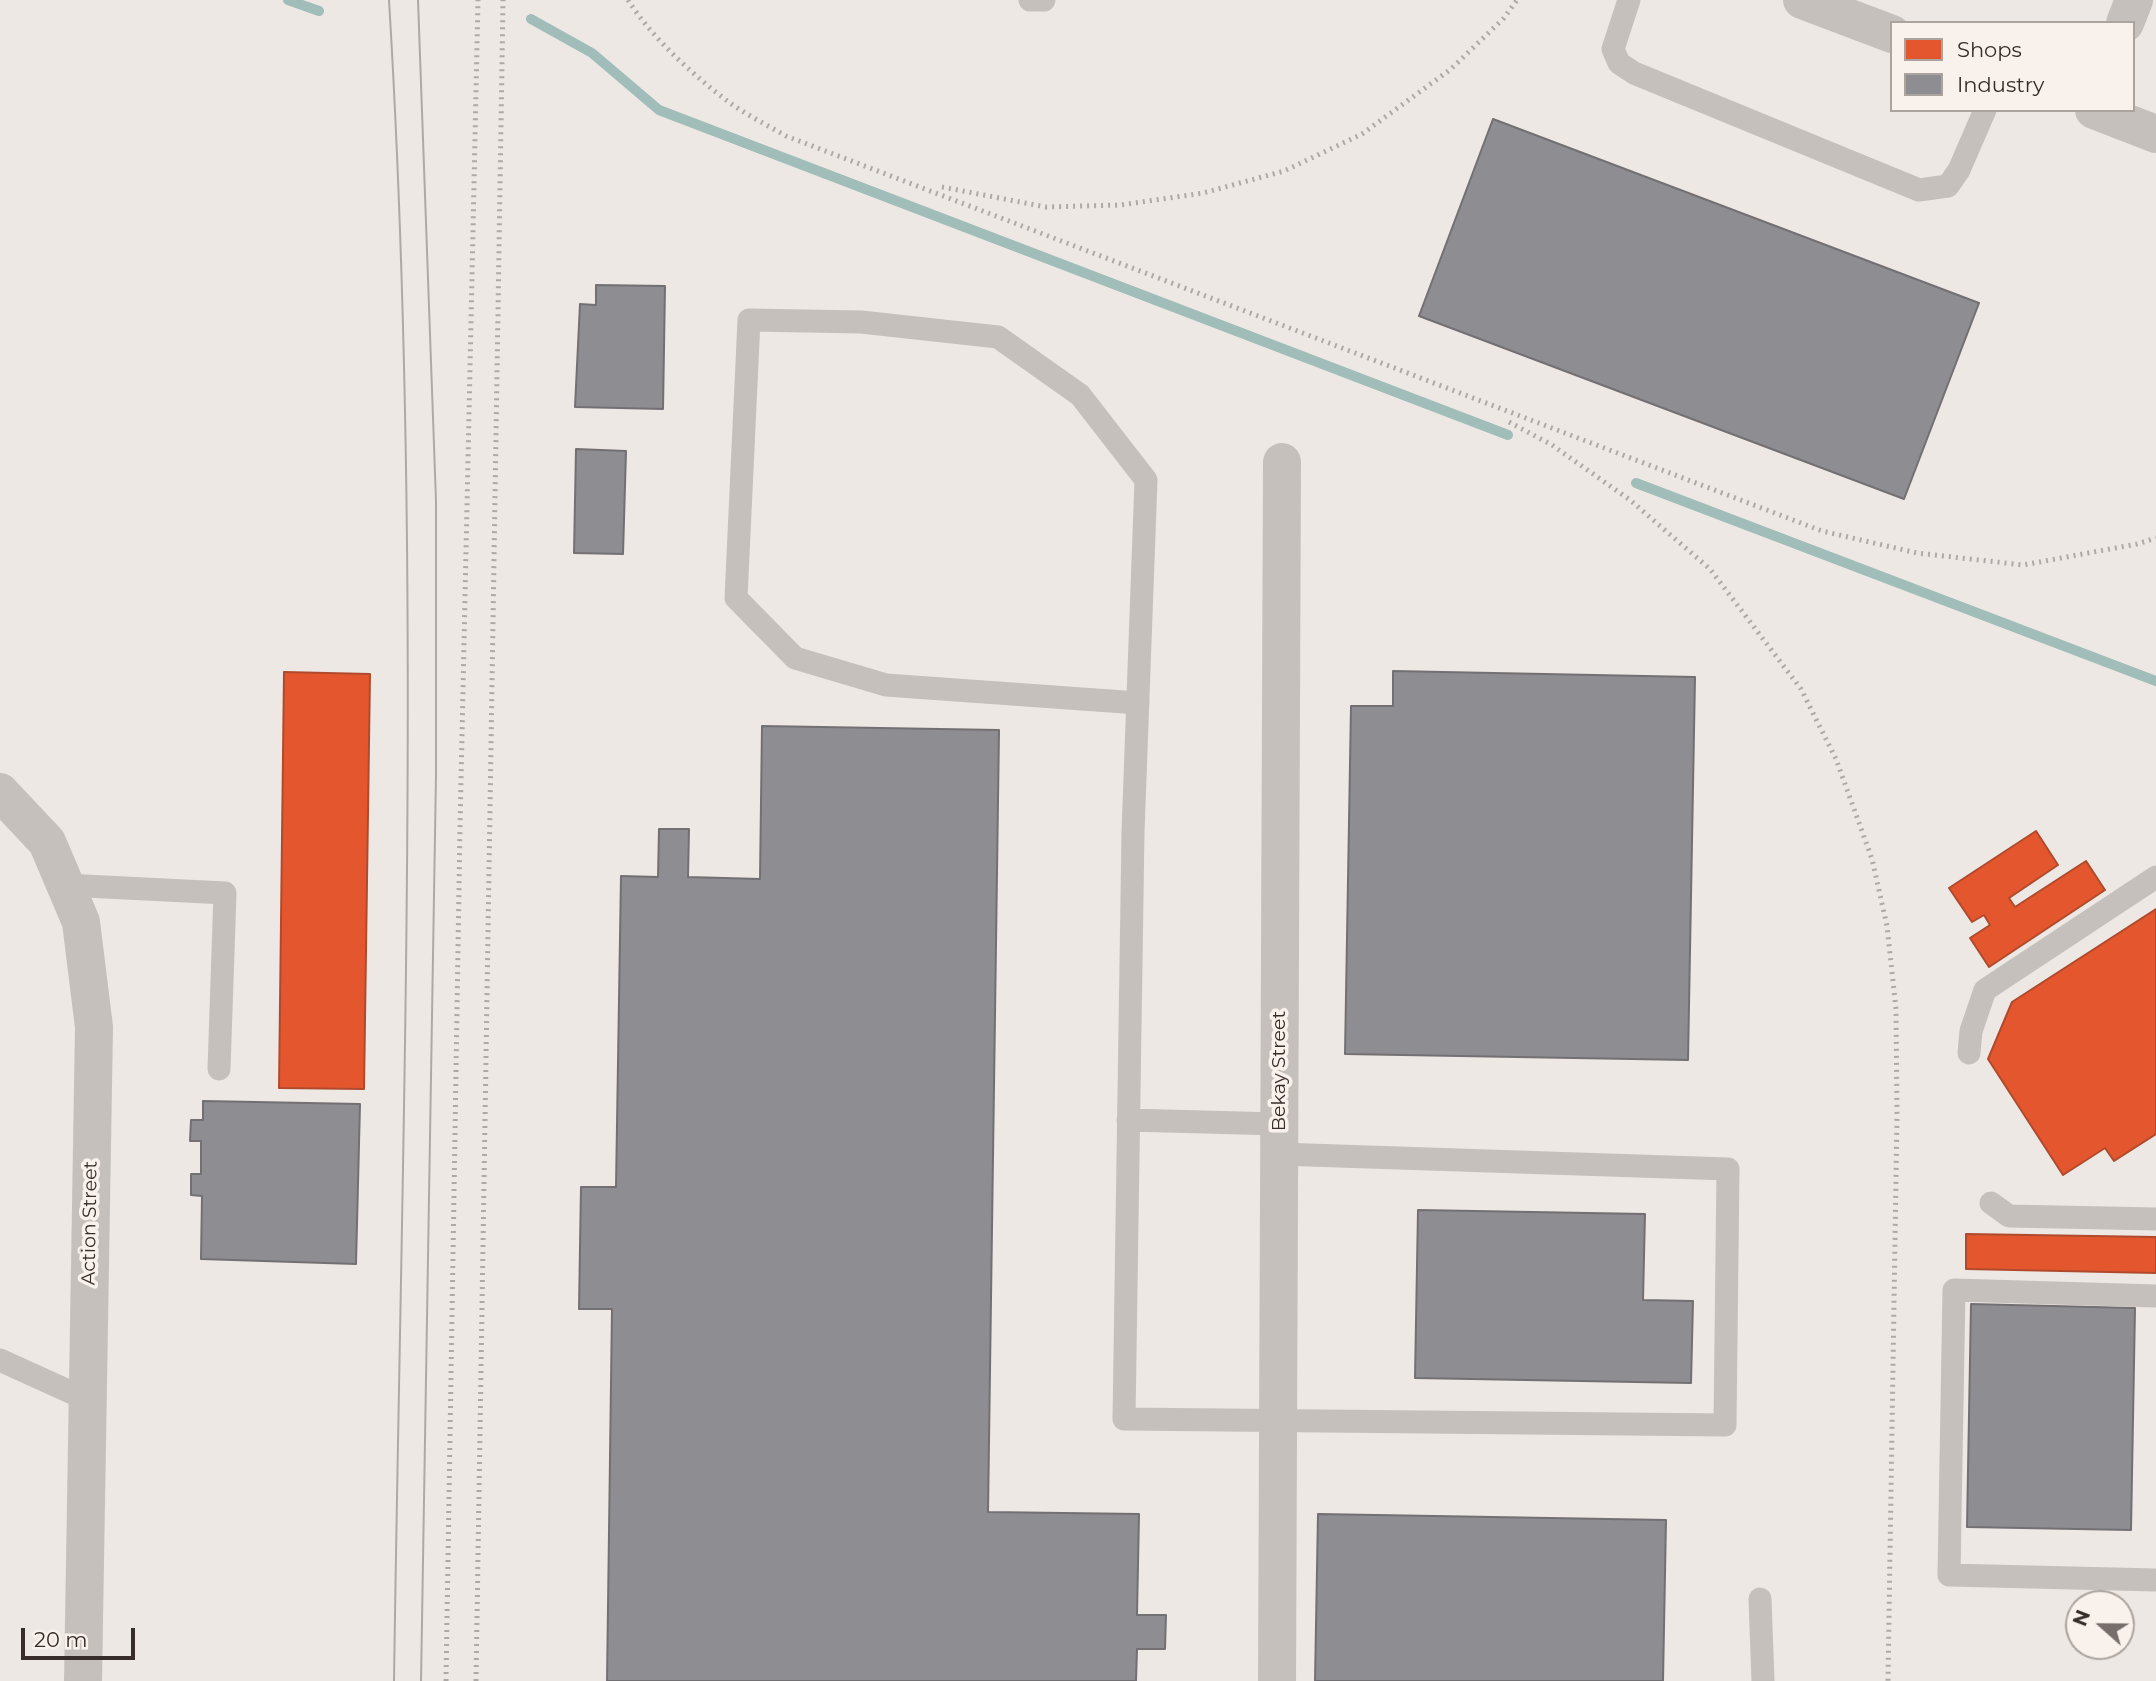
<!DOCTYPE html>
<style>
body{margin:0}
#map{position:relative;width:2156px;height:1681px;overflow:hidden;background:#ede8e4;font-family:Montserrat,sans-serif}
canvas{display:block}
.legend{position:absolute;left:1890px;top:21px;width:245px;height:91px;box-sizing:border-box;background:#f8f1ec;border:2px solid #aba39e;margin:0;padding:9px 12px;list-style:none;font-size:21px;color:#372d2a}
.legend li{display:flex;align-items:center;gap:14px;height:35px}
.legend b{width:35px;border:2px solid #aba39e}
.north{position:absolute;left:2065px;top:1590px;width:70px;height:70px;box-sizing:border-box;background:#f8f1ec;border:2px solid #aba39e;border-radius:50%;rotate:291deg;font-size:19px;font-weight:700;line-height:28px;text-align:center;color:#372d2a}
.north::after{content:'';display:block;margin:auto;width:24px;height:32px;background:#776e6b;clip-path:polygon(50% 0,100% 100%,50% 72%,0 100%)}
.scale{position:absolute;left:21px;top:1628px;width:114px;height:32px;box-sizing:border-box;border:4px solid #372d2a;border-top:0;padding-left:9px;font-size:21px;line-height:24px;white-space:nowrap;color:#372d2a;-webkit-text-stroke:5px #f8f1ec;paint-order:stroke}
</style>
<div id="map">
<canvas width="2156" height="1681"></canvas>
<ul class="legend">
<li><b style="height:19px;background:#e4572e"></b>Shops</li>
<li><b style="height:19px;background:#8d8d92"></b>Industry</li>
</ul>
<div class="north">N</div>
<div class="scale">20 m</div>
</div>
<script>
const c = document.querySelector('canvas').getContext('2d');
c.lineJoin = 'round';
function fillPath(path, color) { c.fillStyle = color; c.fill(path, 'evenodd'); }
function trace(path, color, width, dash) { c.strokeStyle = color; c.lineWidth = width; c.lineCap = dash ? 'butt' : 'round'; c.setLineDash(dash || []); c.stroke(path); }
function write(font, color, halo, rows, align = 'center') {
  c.font = font + ' Montserrat,sans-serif'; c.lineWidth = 7; c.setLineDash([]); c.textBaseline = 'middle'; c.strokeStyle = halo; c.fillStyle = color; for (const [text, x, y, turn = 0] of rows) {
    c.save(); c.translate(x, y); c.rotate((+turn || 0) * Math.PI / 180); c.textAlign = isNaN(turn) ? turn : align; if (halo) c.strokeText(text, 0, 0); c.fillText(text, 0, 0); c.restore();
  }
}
const shops = new Path2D(`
 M284 672 370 674 364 1089 279 1088Z
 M2036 831 2058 865 2009 898 2015 907 2086 861 2105 890 1989 967 1970 938 1990 925 1984 915 1972 922 1949 888Z
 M2156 909V1134L2114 1161 2105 1148 2063 1175 1988 1059 2012 1002Z
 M1966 1234 2156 1237V1273L1966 1269Z`);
const industry = new Path2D(`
 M1493 119 1979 303 1904 499 1419 316Z
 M596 285 665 286 663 409 575 407 580 304 596 305Z
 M576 449 626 451 623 554 574 553Z
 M1393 671 1695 677 1688 1060 1345 1054 1351 706H1393Z
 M762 726 999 730 988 1512 1139 1514 1137 1615H1166L1165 1649H1137L1136 1681H607L612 1309H579L581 1187H616L621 876 658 877 659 829H689L688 877 760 879Z
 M203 1101 360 1104 356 1264 201 1259 202 1196 191 1195V1174H201V1141H190L191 1120H203Z
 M1418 1210 1645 1214 1643 1300 1693 1301 1691 1383 1415 1378Z
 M1971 1304 2135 1308 2131 1530 1967 1527Z
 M1318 1514 1666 1520 1663 1681H1315Z`);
const stream = new Path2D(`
 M288 0 319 11
 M531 19 592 53 659 110 1508 435
 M1636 483 2156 681`);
const service = new Path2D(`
 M1030 0H1044
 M1629 0 1613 49 1619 63 1634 73 1919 190 1948 186 1959 170 1985 110
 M1138 703 886 685 795 658 736 598 749 320 861 322 998 337 1080 395 1146 480 1133 832 1124 1419 1725 1425 1728 1169 1279 1154
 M65 885 225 893 219 1069
 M1969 1053 1971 1031 1985 990 2156 877
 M1128 1120 1279 1124
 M1991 1203 2009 1216 2156 1219
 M2156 1296 1954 1290 1949 1575 2156 1580
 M0 1360 88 1400
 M1760 1599 1763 1681`);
const minor = new Path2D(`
 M1802 0 1892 34
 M2125 23 2134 0
 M2094 110 2156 134
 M0 792 47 842 81 922 94 1027 83 1681
 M1277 1681 1282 462`);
const tram = new Path2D(`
 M389 0C423 560 402 1121 394 1681
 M418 0 436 501V774L421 1681`);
const rail = new Path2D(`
 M628 0C652 38 694 76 730 103 747 115 767 125 786 136L1822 531 1917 553 2023 565 2137 544 2156 538
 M942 187 1046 207 1120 205 1203 193 1284 171 1362 134 1451 69 1504 18 1517 0
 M1509 422 1552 445 1630 500 1710 569 1801 689 1836 759 1872 859 1887 926 1896 1009 1897 1114 1888 1681
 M446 1681 460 828 478 0
 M476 1681 503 0`);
const streetNames = [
 ["Bekay Street",1279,1071,-90],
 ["Action Street",90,1223,-89]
];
fillPath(shops, '#e4572e');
trace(shops, '#b04a2d', 2);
fillPath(industry, '#8d8d92');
trace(industry, '#737073', 2);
trace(stream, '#a1bdba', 10);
trace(service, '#c6c0bc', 23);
trace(minor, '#c6c0bc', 38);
trace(tram, '#aea9a6', 2);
trace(rail, '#aea9a6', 5, [2, 5]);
write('19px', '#372d2a', '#f8f1ec', streetNames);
</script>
